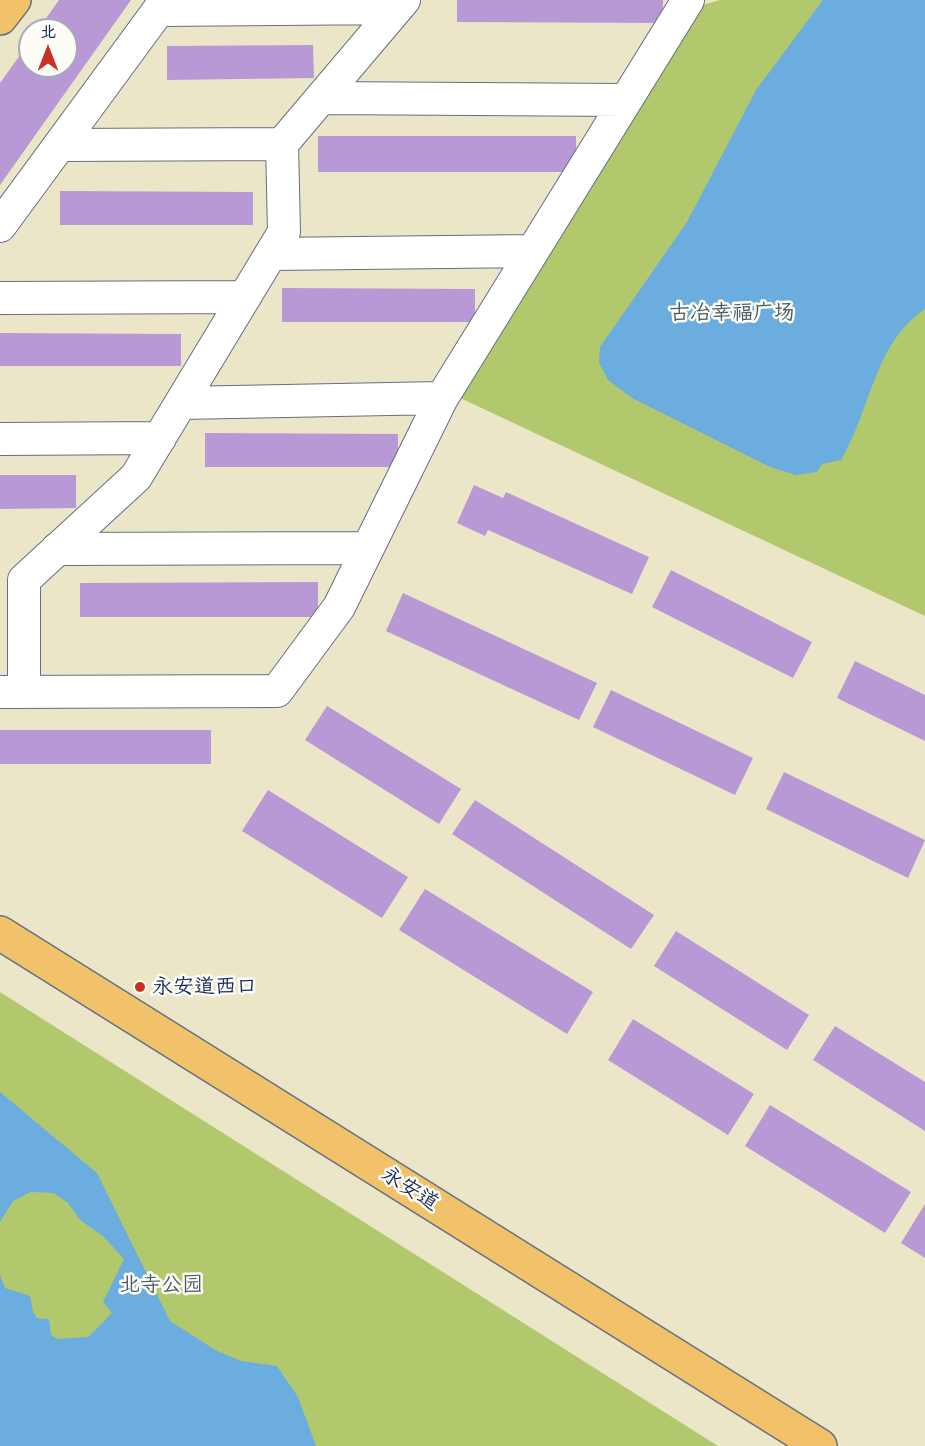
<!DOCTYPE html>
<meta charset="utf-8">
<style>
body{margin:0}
#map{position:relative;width:925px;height:1446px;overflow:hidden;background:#ece6c8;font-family:"Comic Neue","LXGW WenKai TC",sans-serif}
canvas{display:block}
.north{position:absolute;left:18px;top:18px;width:60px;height:60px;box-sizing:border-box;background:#fdfcf7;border:2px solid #a3aaba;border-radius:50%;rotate:0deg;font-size:16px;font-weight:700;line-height:24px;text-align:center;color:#1b2f5e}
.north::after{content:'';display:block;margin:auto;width:21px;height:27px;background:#c8321e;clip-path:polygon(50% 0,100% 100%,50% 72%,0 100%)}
</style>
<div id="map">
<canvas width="925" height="1446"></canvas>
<div class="north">北</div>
</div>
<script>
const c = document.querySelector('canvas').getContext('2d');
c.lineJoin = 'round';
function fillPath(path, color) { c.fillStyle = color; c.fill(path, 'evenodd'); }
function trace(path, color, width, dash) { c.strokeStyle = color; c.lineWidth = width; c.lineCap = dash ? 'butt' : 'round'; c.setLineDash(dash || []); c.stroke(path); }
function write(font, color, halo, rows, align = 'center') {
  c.font = font + ' "Comic Neue","LXGW WenKai TC",sans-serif'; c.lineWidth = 5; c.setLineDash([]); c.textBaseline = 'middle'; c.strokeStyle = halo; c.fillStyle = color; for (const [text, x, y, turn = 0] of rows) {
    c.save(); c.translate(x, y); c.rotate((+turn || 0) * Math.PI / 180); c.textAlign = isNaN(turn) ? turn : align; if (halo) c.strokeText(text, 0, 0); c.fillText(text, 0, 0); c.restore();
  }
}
const green = new Path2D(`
 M720 0H925V616L458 397 689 9Z
 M0 992 718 1446H0Z`);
const water = new Path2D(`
 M823 0H925V309C874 343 871 410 841 460L822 464 817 472 796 475 770 467 632 398 608 380 599 363 600 347 687 222 756 90Z
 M0 1092 97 1173 170 1321 217 1351 241 1361 277 1366 298 1397 316 1446H0V1275L5 1288 30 1296 33 1312 37 1318 49 1319 51 1335 58 1339 88 1337 112 1313 103 1302 124 1259 103 1236 80 1220 68 1203 54 1193 31 1192 13 1201 0 1222Z`);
const building = new Path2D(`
 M59 0H131L0 185V83L30 41V66H66V30H38Z
 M457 0H663V23L457 22Z
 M313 45 314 78 167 80V46Z
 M318 136H576V172H318Z
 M60 191 253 192V225H60Z
 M282 288 475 289V322H282Z
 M0 333 181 334V366H0Z
 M205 433 398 434V467H205Z
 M0 475H76V508L0 509Z
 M474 485 503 498 506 492 649 557 632 594 488 530 485 536 457 523Z
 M671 570 812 642 793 678 652 607Z
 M318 582V617H80V583Z
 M403 593 597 683 579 720 386 631Z
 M855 661 925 695V741L837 698Z
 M611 690 753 758 735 795 593 727Z
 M327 706 461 789 439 824 305 740Z
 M0 730H211V764H0Z
 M784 772 925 840 908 878 766 809Z
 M268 790 408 877 382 918 242 831Z
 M475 800 654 915 631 949 452 834Z
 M425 889 593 992 567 1034 399 930Z
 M676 931 809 1015 787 1050 654 966Z
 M633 1019 754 1094 728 1135 608 1060Z
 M835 1026 925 1082V1131L813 1060Z
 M770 1105 911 1192 885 1233 745 1146Z
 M925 1204V1258L901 1243Z`);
const minor = new Path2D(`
 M159 10 397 8
 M321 98 625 100
 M60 145 282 144
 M0 226 166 0
 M271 254 533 251
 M0 298 245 297
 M181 403 442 398
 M0 439 160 438
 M57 549 368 548
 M0 692 277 691 339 607 442 398 688 0
 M24 692V580L136 477 284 232 282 144 404 0`);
const major = new Path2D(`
 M0 18 14 0
 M0 933 820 1446`);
const markers = [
 [140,987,6,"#c8321e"]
];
const parkNames = [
 ["古冶幸福广场",732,313],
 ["北寺公园",161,1285]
];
const poiNames = [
 ["永安道西口",152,987]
];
const streetNames = [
 ["永安道",410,1189,32]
];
fillPath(green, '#b2c86c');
fillPath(water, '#6baddf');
fillPath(building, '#b899d6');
trace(minor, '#646f83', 34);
trace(major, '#646f83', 36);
trace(minor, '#fff', 32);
trace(major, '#f2c26a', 33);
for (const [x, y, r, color] of markers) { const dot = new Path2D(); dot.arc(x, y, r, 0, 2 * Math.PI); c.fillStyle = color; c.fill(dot); trace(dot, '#fdfcf7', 2); }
write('21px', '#485d62', '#fdfcf7', parkNames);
write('21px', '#1b2f5e', '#fdfcf7', poiNames, 'left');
write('21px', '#1b2f5e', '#fdfcf7', streetNames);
</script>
